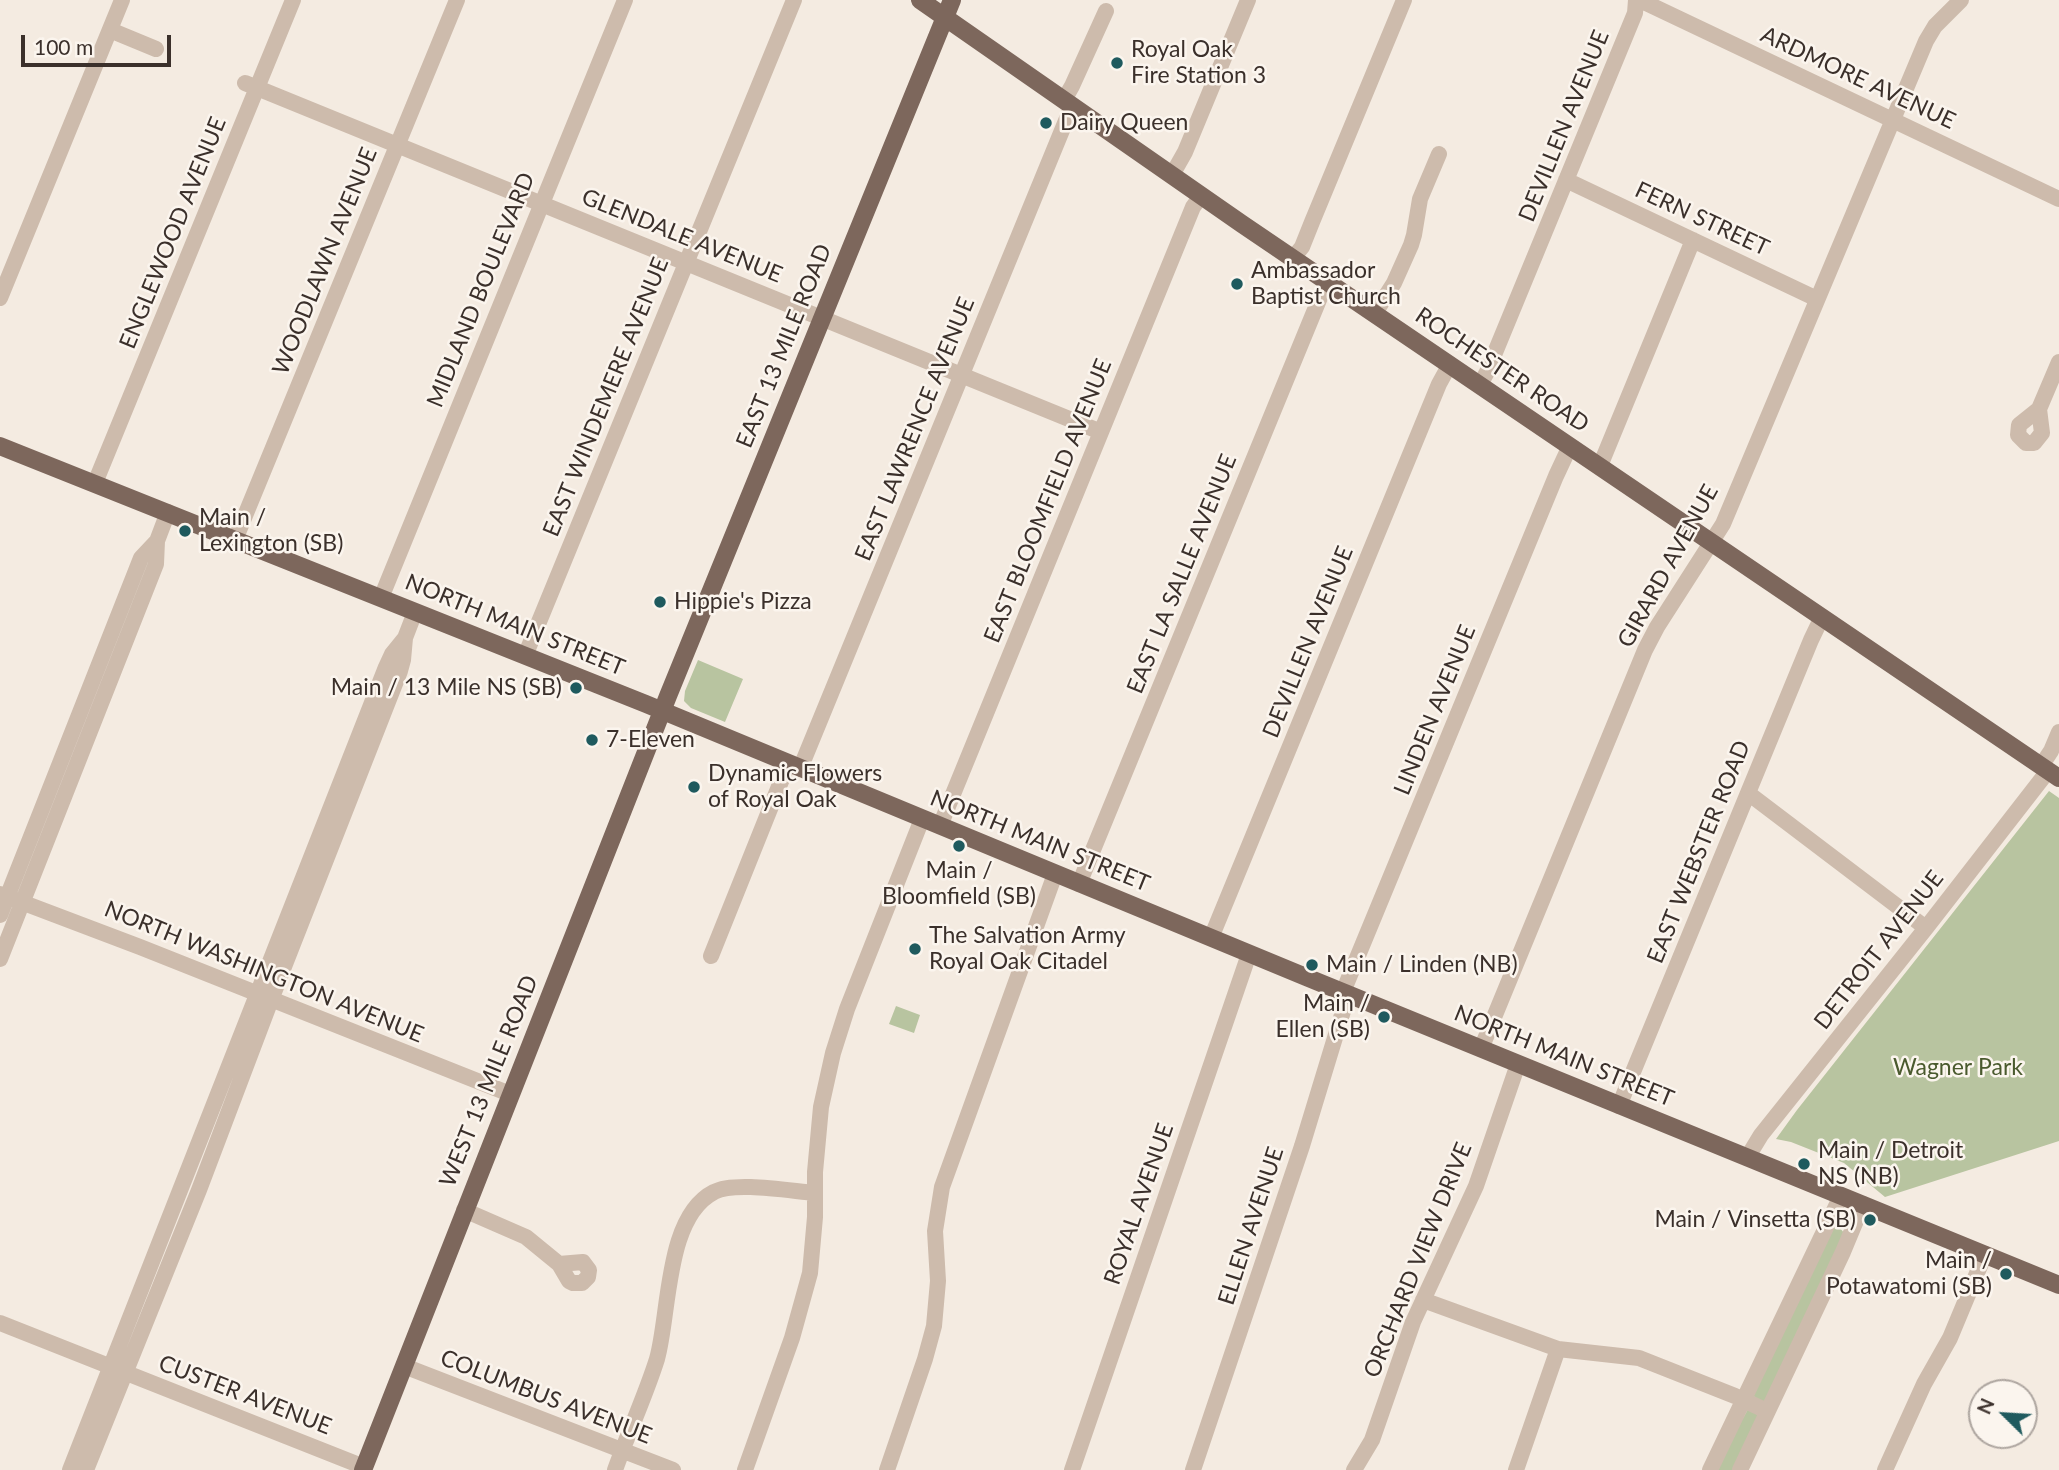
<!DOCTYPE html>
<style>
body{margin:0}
#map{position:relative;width:2059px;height:1470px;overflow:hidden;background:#f4ebe1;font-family:Lato,sans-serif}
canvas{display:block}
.north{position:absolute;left:1968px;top:1379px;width:70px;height:70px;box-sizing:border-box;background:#fbf5ee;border:2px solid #aea6a0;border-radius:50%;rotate:294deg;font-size:19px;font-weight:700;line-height:28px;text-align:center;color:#3b302b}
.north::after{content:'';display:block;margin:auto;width:24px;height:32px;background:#1f5a5e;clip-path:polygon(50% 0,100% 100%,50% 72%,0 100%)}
.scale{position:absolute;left:21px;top:35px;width:150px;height:32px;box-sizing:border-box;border:4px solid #3b302b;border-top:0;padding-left:9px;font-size:21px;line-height:24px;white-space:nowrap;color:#3b302b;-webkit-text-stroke:5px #fbf5ee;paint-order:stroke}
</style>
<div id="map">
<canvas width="2059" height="1470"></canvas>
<div class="north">N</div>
<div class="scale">100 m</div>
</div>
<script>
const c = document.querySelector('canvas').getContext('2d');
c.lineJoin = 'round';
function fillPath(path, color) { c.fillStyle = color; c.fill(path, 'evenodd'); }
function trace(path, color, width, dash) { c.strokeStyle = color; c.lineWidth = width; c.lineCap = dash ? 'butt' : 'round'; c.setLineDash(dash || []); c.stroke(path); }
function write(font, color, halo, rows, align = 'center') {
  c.font = font + ' Lato,sans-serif'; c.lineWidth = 5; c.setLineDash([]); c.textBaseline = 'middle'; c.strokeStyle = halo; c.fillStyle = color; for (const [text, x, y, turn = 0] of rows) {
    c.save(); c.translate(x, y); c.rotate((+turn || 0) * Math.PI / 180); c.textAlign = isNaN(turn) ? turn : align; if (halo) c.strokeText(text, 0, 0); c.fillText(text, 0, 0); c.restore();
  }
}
const green = new Path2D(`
 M698 660 743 679 725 722 691 708 684 701 685 691Z
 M2049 791 2059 798V1141L1885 1197 1844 1163 1791 1142 1776 1139 1797 1110Z
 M896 1006 920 1015 914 1033 889 1024Z
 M1834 1227 1840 1228 1844 1233 1765 1402 1755 1400 1753 1392Z
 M1748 1409 1758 1415 1734 1470H1715Z`);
const minor = new Path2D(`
 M1636 1 1644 2 2059 199
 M110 30 156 49
 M245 83 1101 432
 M1064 100 1072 86 1106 11
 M1172 175 1185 152 1248 0
 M1566 180 1817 299
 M1293 258 1302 247 1312 222 1404 0
 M0 298 122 0
 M1375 313 1394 283 1411 245 1414 235 1420 199 1439 154
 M1480 385 1487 372 1635 13 1636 0
 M2039 409 2042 433 2034 443H2026L2018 435 2019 425 2039 409 2059 362
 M1600 466 1693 240
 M95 483 293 0
 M235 540 457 0
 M381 598 625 0
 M525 656 794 0
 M2041 766 2051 751 2059 732
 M800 769 1072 106
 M1748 793 1926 928
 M940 826 1193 207 1201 196
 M1079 884 1321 295 1329 282
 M0 894 140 947 510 1094
 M0 915 141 558 157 541
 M1211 938 1439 384 1450 364
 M711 956 788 764
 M0 959 156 564 157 541 168 512
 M1343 992 1556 476 1570 446
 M1481 1049 1645 650 1657 627 1723 524 1926 41 1935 26 1961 0
 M1619 1106 1811 640 1822 617
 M1747 1158 1761 1135 1926 928 2048 771
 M464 1210 526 1237 559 1264 569 1281 573 1283H582L588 1277 589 1270 583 1262 559 1264
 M1423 1300 1558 1349 1639 1358 1735 1396 1767 1411
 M0 1323 364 1467
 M404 1366 673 1470
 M70 1470 386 667 392 654 405 638 415 612
 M86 1470 199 1190 271 1000 400 671 403 660 405 638
 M615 1470C628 1433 645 1397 657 1359 670 1313 665 1217 714 1192 734 1181 790 1191 815 1193
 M745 1470 792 1338 810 1273 815 1217V1172L821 1107 833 1053 847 1009 922 819
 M887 1470 925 1359 934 1326 938 1281 935 1231 942 1187 1055 874
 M1072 1470 1249 954
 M1193 1470 1302 1146 1348 995
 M1354 1470 1372 1440 1413 1322 1476 1186 1518 1064
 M1516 1470 1558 1349
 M1710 1470 1841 1196
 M1740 1470 1843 1252 1863 1204
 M1885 1470 1924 1384 1950 1338 1985 1254`);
const major = new Path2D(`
 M920 0 1242 224 2059 778
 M0 446 646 704 1306 977 2059 1285
 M363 1470 668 696 952 0`);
const markers = [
 [1117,63,7,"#1f5a5e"],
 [1046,123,7,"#1f5a5e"],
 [1237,284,7,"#1f5a5e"],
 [185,531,7,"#1f5a5e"],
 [660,602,7,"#1f5a5e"],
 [576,688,7,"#1f5a5e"],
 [592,740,7,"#1f5a5e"],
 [694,787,7,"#1f5a5e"],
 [959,846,7,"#1f5a5e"],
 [915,949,7,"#1f5a5e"],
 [1312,965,7,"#1f5a5e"],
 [1384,1017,7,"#1f5a5e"],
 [1804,1164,7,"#1f5a5e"],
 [1870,1220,7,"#1f5a5e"],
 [2006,1274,7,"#1f5a5e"]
];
const poiNames = [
 ["Royal Oak",1131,50],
 ["Fire Station 3",1131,76],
 ["Dairy Queen",1060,123],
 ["Ambassador",1251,271],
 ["Baptist Church",1251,297],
 ["Main /",199,518],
 ["Lexington (SB)",199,544],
 ["Hippie's Pizza",674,602],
 ["Main / 13 Mile NS (SB)",562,688,"right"],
 ["7-Eleven",606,740],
 ["Dynamic Flowers",708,774],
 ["of Royal Oak",708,800],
 ["Main /",959,871,"center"],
 ["Bloomfield (SB)",959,897,"center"],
 ["The Salvation Army",929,936],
 ["Royal Oak Citadel",929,962],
 ["Main / Linden (NB)",1326,965],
 ["Main /",1370,1004,"right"],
 ["Ellen (SB)",1370,1030,"right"],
 ["Main / Detroit",1818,1151],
 ["NS (NB)",1818,1177],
 ["Main / Vinsetta (SB)",1856,1220,"right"],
 ["Main /",1992,1261,"right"],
 ["Potawatomi (SB)",1992,1287,"right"]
];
const streetNames = [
 ["ARDMORE AVENUE",1858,78,25],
 ["DEVILLEN AVENUE",1564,126,-68],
 ["FERN STREET",1702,219,25],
 ["ENGLEWOOD AVENUE",173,233,-68],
 ["GLENDALE AVENUE",682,236,22],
 ["WOODLAWN AVENUE",325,261,-68],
 ["MIDLAND BOULEVARD",481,290,-68],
 ["EAST 13 MILE ROAD",784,346,-68],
 ["ROCHESTER ROAD",1502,370,34],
 ["EAST WINDEMERE AVENUE",606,397,-68],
 ["EAST LAWRENCE AVENUE",915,429,-68],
 ["EAST BLOOMFIELD AVENUE",1048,501,-68],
 ["GIRARD AVENUE",1668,566,-61],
 ["EAST LA SALLE AVENUE",1182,574,-68],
 ["NORTH MAIN STREET",515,625,22],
 ["DEVILLEN AVENUE",1308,642,-68],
 ["LINDEN AVENUE",1435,710,-68],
 ["NORTH MAIN STREET",1040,841,22],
 ["EAST WEBSTER ROAD",1699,852,-68],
 ["DETROIT AVENUE",1879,950,-52],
 ["NORTH WASHINGTON AVENUE",264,972,22],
 ["NORTH MAIN STREET",1564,1056,22],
 ["WEST 13 MILE ROAD",489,1081,-68],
 ["ROYAL AVENUE",1139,1204,-71],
 ["ELLEN AVENUE",1251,1226,-72],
 ["ORCHARD VIEW DRIVE",1418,1260,-68],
 ["CUSTER AVENUE",245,1395,21],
 ["COLUMBUS AVENUE",546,1397,21]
];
const parkNames = [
 ["Wagner Park",1958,1068]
];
fillPath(green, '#b8c4a0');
trace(minor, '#cdbbac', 16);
trace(major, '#7d675c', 18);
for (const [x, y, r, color] of markers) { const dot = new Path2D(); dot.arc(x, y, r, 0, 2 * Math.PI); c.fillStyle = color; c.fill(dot); trace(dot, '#fbf5ee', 2.5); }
write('23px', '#3b302b', '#fbf5ee', poiNames, 'left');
write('23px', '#3b302b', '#fbf5ee', streetNames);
write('23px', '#4a5a2e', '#fbf5ee', parkNames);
</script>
